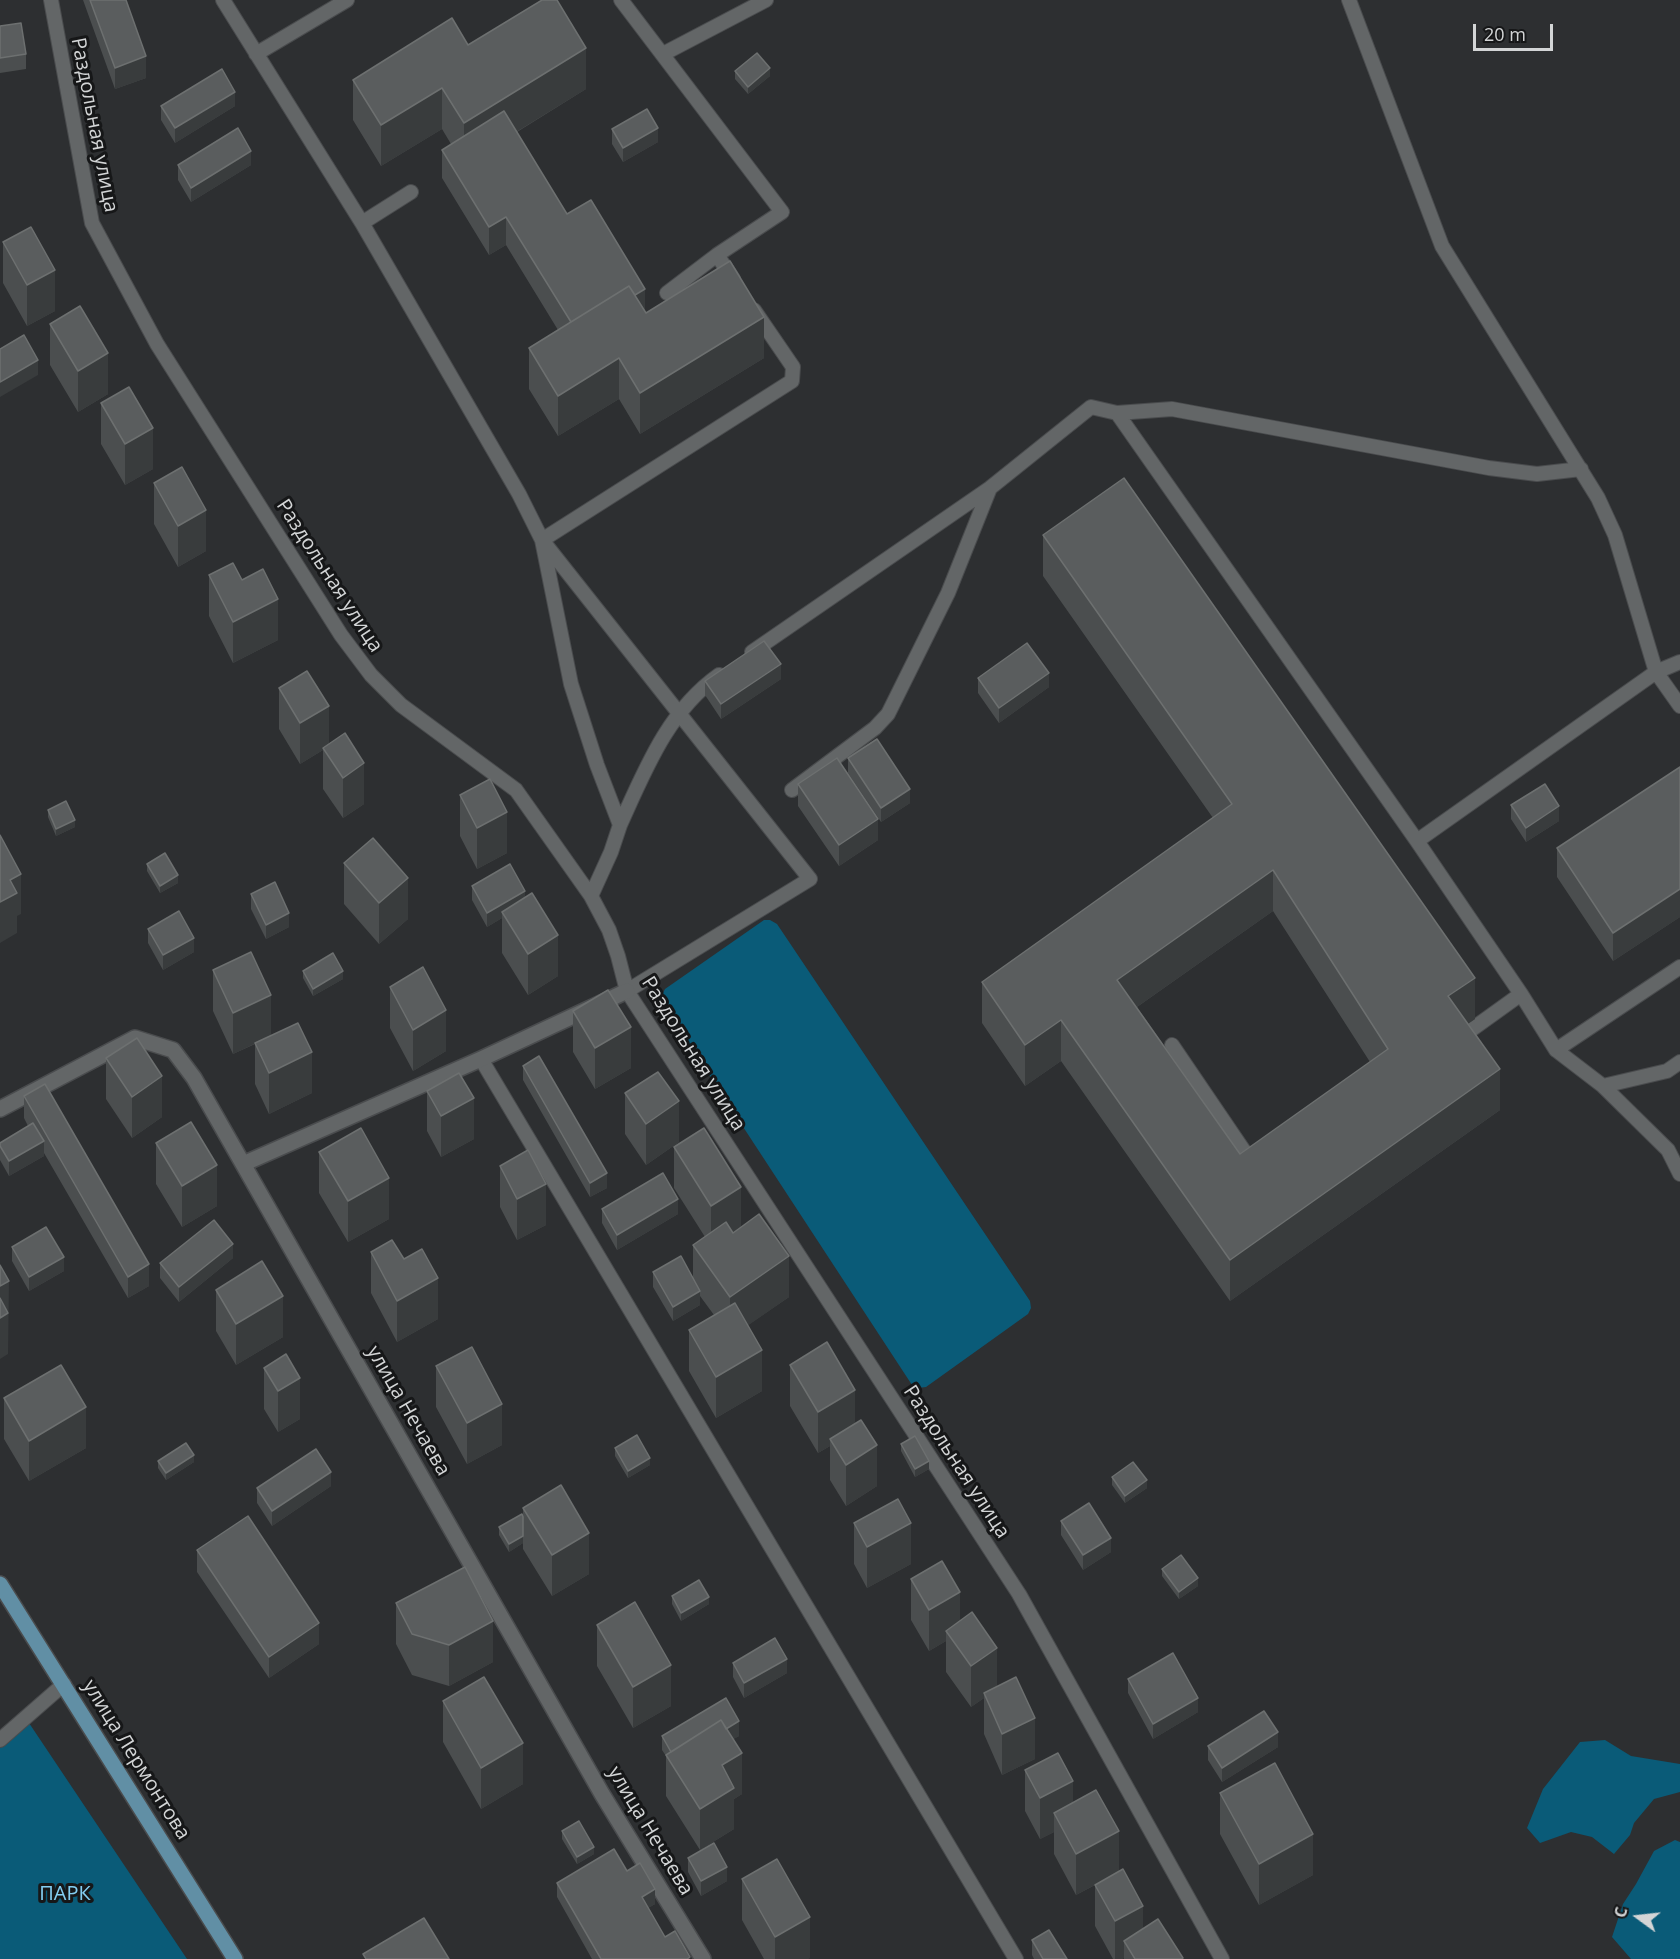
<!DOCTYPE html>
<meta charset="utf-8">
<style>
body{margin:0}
#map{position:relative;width:1680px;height:1959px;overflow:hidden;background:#2d2f31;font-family:"Open Sans",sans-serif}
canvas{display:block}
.north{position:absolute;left:1608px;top:1887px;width:60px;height:60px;-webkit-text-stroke:4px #161718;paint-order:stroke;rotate:285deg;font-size:16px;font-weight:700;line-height:24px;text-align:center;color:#d3d5d6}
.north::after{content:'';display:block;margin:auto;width:21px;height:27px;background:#d3d5d6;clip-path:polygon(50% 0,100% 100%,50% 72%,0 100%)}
.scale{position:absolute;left:1473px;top:24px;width:80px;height:27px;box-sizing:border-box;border:3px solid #d3d5d6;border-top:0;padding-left:8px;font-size:18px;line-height:21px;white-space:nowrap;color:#d3d5d6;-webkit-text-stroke:4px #161718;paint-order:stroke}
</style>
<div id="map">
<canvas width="1680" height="1959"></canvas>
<div class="north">С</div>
<div class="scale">20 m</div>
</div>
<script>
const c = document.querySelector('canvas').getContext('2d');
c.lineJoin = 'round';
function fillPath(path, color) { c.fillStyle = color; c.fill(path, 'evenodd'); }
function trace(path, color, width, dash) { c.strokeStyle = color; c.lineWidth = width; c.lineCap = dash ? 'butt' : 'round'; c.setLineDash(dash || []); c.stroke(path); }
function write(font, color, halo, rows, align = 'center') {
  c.font = font + ' "Open Sans",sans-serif'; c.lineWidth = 6; c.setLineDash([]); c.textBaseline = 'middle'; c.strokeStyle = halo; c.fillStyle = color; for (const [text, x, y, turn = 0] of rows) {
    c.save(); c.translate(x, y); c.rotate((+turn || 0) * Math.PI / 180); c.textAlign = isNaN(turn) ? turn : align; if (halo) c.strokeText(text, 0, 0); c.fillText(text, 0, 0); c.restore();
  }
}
const green = new Path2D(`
 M764 920H770L777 924 1030 1301 1031 1308 1028 1314 926 1387 918 1388 912 1385 662 1003 661 997 665 989Z
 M29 1723 187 1959H0V1747Z
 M1605 1740 1631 1756 1680 1764V1792L1654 1799 1634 1823 1630 1835 1614 1854 1592 1837 1571 1832 1540 1843 1527 1828 1543 1789 1580 1742Z
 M1675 1840 1680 1842V1959H1631L1612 1937 1623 1904 1636 1884 1654 1851Z`);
const lane = new Path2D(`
 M51 0 92 223 157 344 341 635 371 675 401 705 516 790 591 896 609 930 618 956 627 991 1019 1594 1222 1959
 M223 0 362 223 519 494 542 540 571 684 597 765 620 825 611 852 591 896
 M621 0 782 212 717 255 667 293
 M1349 0 1442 246 1598 498 1615 535 1656 672 1680 706
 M256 54 347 0
 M663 54 766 0
 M362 223 411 192
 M717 255 733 279
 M1117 413 1172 409 1489 468 1537 474 1581 469
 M752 652 990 488 1091 407 1117 413 1417 841 1521 994 1556 1050 1603 1086 1668 1150 1680 1174
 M792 790 875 728 888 714 948 593 990 488
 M620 825C645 770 668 711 719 675
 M1417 841 1656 672 1680 662
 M627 991 810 879 542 540 792 381 793 367 754 310
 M1457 1040 1521 994
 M1172 1045 1244 1151 1257 1161
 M1556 1050 1680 967
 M481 1059 1016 1959
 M1603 1086 1667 1071 1680 1062
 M0 1740 64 1684`);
const street = new Path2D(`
 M0 1109 135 1038 173 1050 194 1078 602 1794 703 1959
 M243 1164 481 1059 627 991`);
const primary = new Path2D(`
 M0 1584 235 1959`);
const wall = new Path2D(`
 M83 0H126L146 78 115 89Z
 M0 26 26 54V69L0 73Z
 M468 45 586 89 517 132 567 214 646 313 764 358 640 434 619 399 558 436 529 389V348L558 330 506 245 489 255 442 178V150L451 144 442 129 381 166 353 120V80Z
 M735 71 770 76 748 94 735 79Z
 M161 106H235L175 143 161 120Z
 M612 129 658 142 623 162 612 144Z
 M178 165H251L191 202 178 180Z
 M3 242 55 311 27 326 3 283Z
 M50 324 108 394 78 412 50 365Z
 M101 403 153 469 125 485 101 444Z
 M154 483 206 551 178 567 154 524Z
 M1043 535 1475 1019 1468 1024 1500 1110 1230 1301 1061 1061 1025 1086 982 1023V982L1213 818 1043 576ZM1273 911 1370 1062 1240 1154 1137 1007Z
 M209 575 242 580 278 640 233 663 209 616Z
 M978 678 1049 687 999 723 978 693Z
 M781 679 721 719 705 695V681Z
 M279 688 329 744 364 804 343 818 323 789V750L300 764 279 729Z
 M848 758 910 803 881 822 848 773Z
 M1680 767V917L1613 961 1557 877V848Z
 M798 784 878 840 839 866 798 806Z
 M460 795 507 853 477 869 460 836Z
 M1511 805 1559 821 1526 842 1511 819Z
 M48 810 75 827 56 836 48 817Z
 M344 863 408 919 379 944 344 904Z
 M147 864 178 883 160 893 147 871Z
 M472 886 525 898 558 976 528 995 502 953V918L487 927 472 900Z
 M251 894 289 927 266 939 251 909Z
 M148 929 194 952 163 970 148 943Z
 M213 970 271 1035 312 1093 269 1114 255 1084V1044L233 1054 213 1011Z
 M303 971 343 979 313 996 303 978Z
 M390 987 446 1051 413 1071 390 1028Z
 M573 1011 631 1068 595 1089 573 1052Z
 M106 1058 162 1117 132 1138 106 1099Z
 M523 1066 607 1188 590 1197 523 1080Z
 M427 1091 474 1139 441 1157 427 1131Z
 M625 1093 679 1142 646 1165 625 1134Z
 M24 1096 149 1286 128 1298 44 1153V1156L9 1176 0 1160V1143L28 1126 24 1118Z
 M156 1143 217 1206 182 1227 156 1184Z
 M674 1147 741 1227 789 1297 748 1325 762 1391 716 1418 689 1371V1330L714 1315 700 1296V1305L673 1321 653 1287V1272L693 1277V1245L705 1237 674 1188Z
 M319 1152 389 1219 348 1242 319 1193Z
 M500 1166 546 1225 517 1240 500 1207Z
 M602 1209 678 1214 617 1250 602 1223Z
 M12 1247 64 1271 29 1291 12 1261Z
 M371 1252 404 1259 438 1319 397 1342 371 1293Z
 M233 1258 179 1302 160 1278V1263Z
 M216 1290 283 1337 236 1365 216 1331Z
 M790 1365 855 1423 877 1486 846 1506 830 1480V1446L818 1453 790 1406Z
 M436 1366 502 1445 467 1464 436 1407Z
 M264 1368 300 1419 278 1432 264 1409Z
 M4 1398 86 1448 29 1481 4 1439Z
 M901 1444 929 1469 915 1477 901 1451Z
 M615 1448 650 1465 628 1478 615 1456Z
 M158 1461 194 1462 166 1480 158 1468Z
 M1112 1477 1147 1488 1125 1503 1112 1485Z
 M331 1486 272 1526 257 1503V1488Z
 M523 1508 589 1574 552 1596 523 1549V1543L509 1552 499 1535V1527L523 1517Z
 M1061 1521 1111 1552 1083 1570 1061 1535Z
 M854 1523 911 1564 867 1588 854 1564Z
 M197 1550 319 1644 269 1678 197 1572Z
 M1162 1569 1198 1586 1179 1599 1162 1576Z
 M911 1579 960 1621 997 1687 1035 1759 1002 1775 984 1734V1698L971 1707 946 1672V1641L929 1651 911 1620Z
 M672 1596 709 1604 681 1621 672 1604Z
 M396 1603 493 1662 449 1686 412 1675 396 1644Z
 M597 1625 671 1706 633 1728 597 1666Z
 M733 1663 787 1673 744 1698 733 1677Z
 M1128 1679 1198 1712 1153 1739 1128 1693Z
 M443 1701 523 1784 481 1809 443 1742Z
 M662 1736H739L733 1739 742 1794 734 1799V1829L700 1850 666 1796V1756L662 1750Z
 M1208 1746 1278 1747 1222 1782 1208 1760Z
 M1025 1770 1073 1803 1119 1871 1143 1928 1183 1959H1124V1958L1121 1959H1113L1095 1926V1885L1076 1895 1054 1854V1832L1040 1839 1025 1811Z
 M1220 1793 1313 1875 1259 1905 1220 1834Z
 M562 1831 594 1854 577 1864 562 1839Z
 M688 1858 727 1881 701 1896 688 1872Z
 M627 1871 655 1904 648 1908 665 1937 690 1959H592L557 1897V1883Z
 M742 1879 810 1958 807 1959H764L742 1920Z
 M1032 1940 1067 1959H1034L1032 1955Z`);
const shadedWall = new Path2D(`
 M586 48V89L464 164V123Z
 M146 56V78L115 89V68Z
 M770 68V76L748 94V87Z
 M442 88V129L381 166V125Z
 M235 92V106L175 143V128Z
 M658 128V142L623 162V148Z
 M251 151V165L191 202V188Z
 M506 217V245L489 255V227Z
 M55 270V311L27 326V285Z
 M645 289V317L576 332Z
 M764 317V358L640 434V393Z
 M108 353V394L78 412V371Z
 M619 358V399L558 436V396Z
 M38 360V375L0 397V382Z
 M153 428V469L125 485V444Z
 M206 510V551L178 567V526Z
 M278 599V640L233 663V622Z
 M781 664V679L721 719V704Z
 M1049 673V687L999 723V708Z
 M329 706V747L323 748V750L300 764V723Z
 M364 763V804L343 818V778Z
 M910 789V803L881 822V808Z
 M1559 806V821L1526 842V828Z
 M507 812V853L477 869V828Z
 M878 819V840L839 866V845Z
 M75 820V827L56 836V829Z
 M1273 870V911L1117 1021V980Z
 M21 874V914L17 916V933L0 943V902L10 880Z
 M178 875V883L160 893V886Z
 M408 878V919L379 944V903Z
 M1680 889V917L1613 961V933Z
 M525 891V905L502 912V918L487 927V913Z
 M289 913V927L266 939V925Z
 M558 935V976L528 995V954Z
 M194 938V952L163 970V955Z
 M343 971V979L313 996V989Z
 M1475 978V1019L1448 1037V996Z
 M271 995V1036L233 1054V1013Z
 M446 1010V1051L413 1071V1030Z
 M1061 1020V1061L1025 1086V1045Z
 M631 1027V1068L595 1089V1048Z
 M312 1052V1093L269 1114V1073Z
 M1500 1069V1110L1230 1301V1260Z
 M162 1076V1117L132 1138V1097Z
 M474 1098V1139L441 1157V1116Z
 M679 1101V1142L646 1165V1124Z
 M44 1141V1156L9 1176V1161Z
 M217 1165V1206L182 1227V1186Z
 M607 1173V1188L590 1197V1183Z
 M389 1178V1219L348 1242V1201Z
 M546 1184V1225L517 1240V1199Z
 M741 1187V1228L711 1247V1206Z
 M678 1199V1214L617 1250V1235Z
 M233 1244V1258L179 1302V1287Z
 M789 1256V1297L730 1338V1297Z
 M64 1257V1271L29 1291V1277Z
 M149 1264V1286L128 1298V1277Z
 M438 1278V1319L397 1342V1301Z
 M9 1281 8 1354 0 1359V1286Z
 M700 1291V1305L673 1321V1307Z
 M283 1296V1337L236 1365V1324Z
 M762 1350V1391L716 1418V1377Z
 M300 1378V1419L278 1432V1391Z
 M855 1390V1431L830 1439V1446L818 1453V1412Z
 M502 1404V1445L467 1464V1423Z
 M86 1407V1448L29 1481V1441Z
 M877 1445V1486L846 1506V1465Z
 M194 1455V1462L166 1480V1473Z
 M650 1458V1465L628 1478V1471Z
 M929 1461V1469L915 1477V1469Z
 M331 1472V1486L272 1526V1511Z
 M1147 1480V1488L1125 1503V1496Z
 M911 1523V1564L867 1588V1547Z
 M589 1533V1574L552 1596V1555Z
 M523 1536V1543L509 1552V1544Z
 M1111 1538V1552L1083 1570V1555Z
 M1198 1578V1586L1179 1599V1592Z
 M960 1592V1633L946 1631V1641L929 1651V1610Z
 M709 1597V1604L681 1621V1613Z
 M493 1621V1662L449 1686V1645Z
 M319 1623V1644L269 1678V1657Z
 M997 1648V1689L984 1693V1698L971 1707V1666Z
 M787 1659V1673L744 1698V1683Z
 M671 1665V1706L633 1728V1687Z
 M1198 1698V1712L1153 1739V1724Z
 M1035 1718V1759L1002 1775V1734Z
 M739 1721V1736L677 1772 675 1758Z
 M1278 1732V1747L1222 1782V1768Z
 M523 1743V1784L481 1809V1768Z
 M742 1753V1794L734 1799V1829L700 1850V1809L722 1765Z
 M1073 1781V1822L1054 1813V1832L1040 1839V1798Z
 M1119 1831V1872L1076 1895V1854Z
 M1313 1834V1875L1259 1905V1864Z
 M594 1847V1854L577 1864V1857Z
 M727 1867V1881L701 1896V1881Z
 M655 1889V1904L642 1912V1897Z
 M1143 1906V1947L1124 1941V1958L1121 1959H1115V1921Z
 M810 1917V1958L807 1959H775V1937Z`);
const building = new Path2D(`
 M90 0H126L146 56 115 68Z
 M542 0H557L586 48 464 123 442 88 381 125 353 80 452 18 468 45Z
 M21 23 26 54 0 58V26Z
 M757 53 770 68 748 87 735 71Z
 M222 69 235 92 175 128 161 106Z
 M647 109 658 128 623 148 612 129Z
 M504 111 567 214 591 200 645 289 635 295 629 286 571 322 506 217 489 227 442 150Z
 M238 128 251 151 191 188 178 165Z
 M31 227 55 270 27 285 3 242Z
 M730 261 764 317 640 393 619 358 558 396 529 348 629 286 646 313Z
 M80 306 108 353 78 371 50 324Z
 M24 335 38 360 0 382V349Z
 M129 387 153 428 125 444 101 403Z
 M182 467 206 510 178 526 154 483Z
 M1124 478 1475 978 1448 996 1500 1069 1230 1260 1061 1020 1025 1045 982 982 1232 804 1043 535ZM1273 870 1388 1049 1240 1154 1117 980Z
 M233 563 242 580 263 569 278 599 233 622 209 575Z
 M764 641 781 664 721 704 705 681Z
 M1027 643 1049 673 999 708 978 678Z
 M307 671 329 706 300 723 279 688Z
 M345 733 364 763 343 778 323 748Z
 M877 739 910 789 881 808 848 758Z
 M837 758 878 819 839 845 798 784Z
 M1680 767V889L1613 933 1557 848Z
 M490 779 507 812 477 828 460 795Z
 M1545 784 1559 806 1526 828 1511 805Z
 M66 801 75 820 56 829 48 810Z
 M0 835 21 874 10 880 17 893 0 902Z
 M373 838 408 878 379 903 344 863Z
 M165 853 178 875 160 886 147 864Z
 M510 864 525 891 487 913 472 886Z
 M275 882 289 913 266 925 251 894Z
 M532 893 558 935 528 954 502 912Z
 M179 911 194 938 163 955 148 929Z
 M251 952 271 995 233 1013 213 970Z
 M333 953 343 971 313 989 303 971Z
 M423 967 446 1010 413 1030 390 987Z
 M608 990 631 1027 595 1048 573 1011Z
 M298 1023 312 1052 269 1073 255 1043Z
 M137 1038 162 1076 132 1097 106 1058Z
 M539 1056 607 1173 590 1183 523 1066Z
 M658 1072 679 1101 646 1124 625 1093Z
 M459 1073 474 1098 441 1116 427 1091Z
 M45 1084 149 1264 128 1277 24 1096Z
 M191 1122 217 1165 182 1186 156 1143Z
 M33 1123 44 1141 9 1161 0 1146V1143Z
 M361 1128 389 1178 348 1201 319 1152Z
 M704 1128 741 1187 711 1206 674 1147Z
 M528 1150 546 1184 517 1199 500 1166Z
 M663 1173 678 1199 617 1235 602 1209Z
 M759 1214 789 1256 730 1297 693 1245 726 1222 733 1233Z
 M214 1220 233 1244 179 1287 160 1263Z
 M46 1227 64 1257 29 1277 12 1247Z
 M392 1240 404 1259 422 1249 438 1278 397 1301 371 1252Z
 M681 1256 700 1291 673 1307 653 1272Z
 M262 1261 283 1296 236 1324 216 1290Z
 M0 1265 9 1281 0 1286Z
 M0 1298 8 1313 0 1318Z
 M735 1303 762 1350 716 1377 689 1330Z
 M827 1342 855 1390 818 1412 790 1365Z
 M472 1347 502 1404 467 1423 436 1366Z
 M286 1354 300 1378 278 1391 264 1368Z
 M61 1365 86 1407 29 1441 4 1398Z
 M861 1420 877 1445 846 1465 830 1439Z
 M637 1435 650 1458 628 1471 615 1448Z
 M915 1436 929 1461 915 1469 901 1444Z
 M186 1443 194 1455 166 1473 158 1461Z
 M316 1449 331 1472 272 1511 257 1488Z
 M1133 1462 1147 1480 1125 1496 1112 1477Z
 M561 1485 589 1533 552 1555 523 1508Z
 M898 1499 911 1523 867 1547 854 1523Z
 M1089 1503 1111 1538 1083 1555 1061 1521Z
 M522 1514 523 1517V1536L509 1544 499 1527Z
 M248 1516 319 1623 269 1657 197 1550Z
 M1181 1555 1198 1578 1179 1592 1162 1569Z
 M942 1561 960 1592 929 1610 911 1579Z
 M465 1567 493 1621 449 1645 412 1634 396 1603Z
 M699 1580 709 1597 681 1613 672 1596Z
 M635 1602 671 1665 633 1687 597 1625Z
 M972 1612 997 1648 971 1666 946 1631Z
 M775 1638 787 1659 744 1683 733 1663Z
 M1173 1653 1198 1698 1153 1724 1128 1679Z
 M484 1677 523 1743 481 1768 443 1701Z
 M1016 1677 1035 1718 1002 1734 984 1693Z
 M726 1698 739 1721 726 1729 721 1720 671 1752 662 1736Z
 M1264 1711 1278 1732 1222 1768 1208 1746Z
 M721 1720 742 1753 722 1765 734 1788 700 1809 666 1755Z
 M1058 1753 1073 1781 1040 1798 1025 1770Z
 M1275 1763 1313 1834 1259 1864 1220 1793Z
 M1096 1790 1119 1831 1076 1854 1054 1813Z
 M579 1821 594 1847 577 1857 562 1831Z
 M714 1843 727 1867 701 1881 688 1858Z
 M614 1849 627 1871 640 1863 655 1889 642 1897 665 1937 675 1931 690 1957 687 1959H601L557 1883Z
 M777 1859 810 1917 775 1937 742 1879Z
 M1123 1869 1143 1906 1115 1921 1095 1885Z
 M424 1918 449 1959H366L363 1954Z
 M1158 1919 1183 1958 1182 1959H1135L1124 1941Z
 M1049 1930 1067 1959H1043L1032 1940Z`);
const streetNames = [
 ["Раздольная улица",94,125,79],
 ["Раздольная улица",329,576,57],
 ["Раздольная улица",693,1054,58],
 ["улица Нечаева",408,1411,60],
 ["Раздольная улица",956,1462,57],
 ["улица Лермонтова",136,1760,58],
 ["улица Нечаева",650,1831,59]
];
const parkNames = [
 ["ПАРК",65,1894]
];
fillPath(green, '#0a5b78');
trace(lane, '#4a4c4e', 16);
trace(street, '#4a4c4e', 18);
trace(primary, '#4a4c4e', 18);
trace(lane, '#636667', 14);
trace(street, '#636667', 15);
trace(primary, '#618fa5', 15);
fillPath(wall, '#4b4e4f');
fillPath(shadedWall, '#393c3d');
fillPath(building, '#5a5d5e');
trace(building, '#6d7070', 1.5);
write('20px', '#d3d5d6', '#161718', streetNames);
write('20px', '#84cef2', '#161718', parkNames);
</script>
